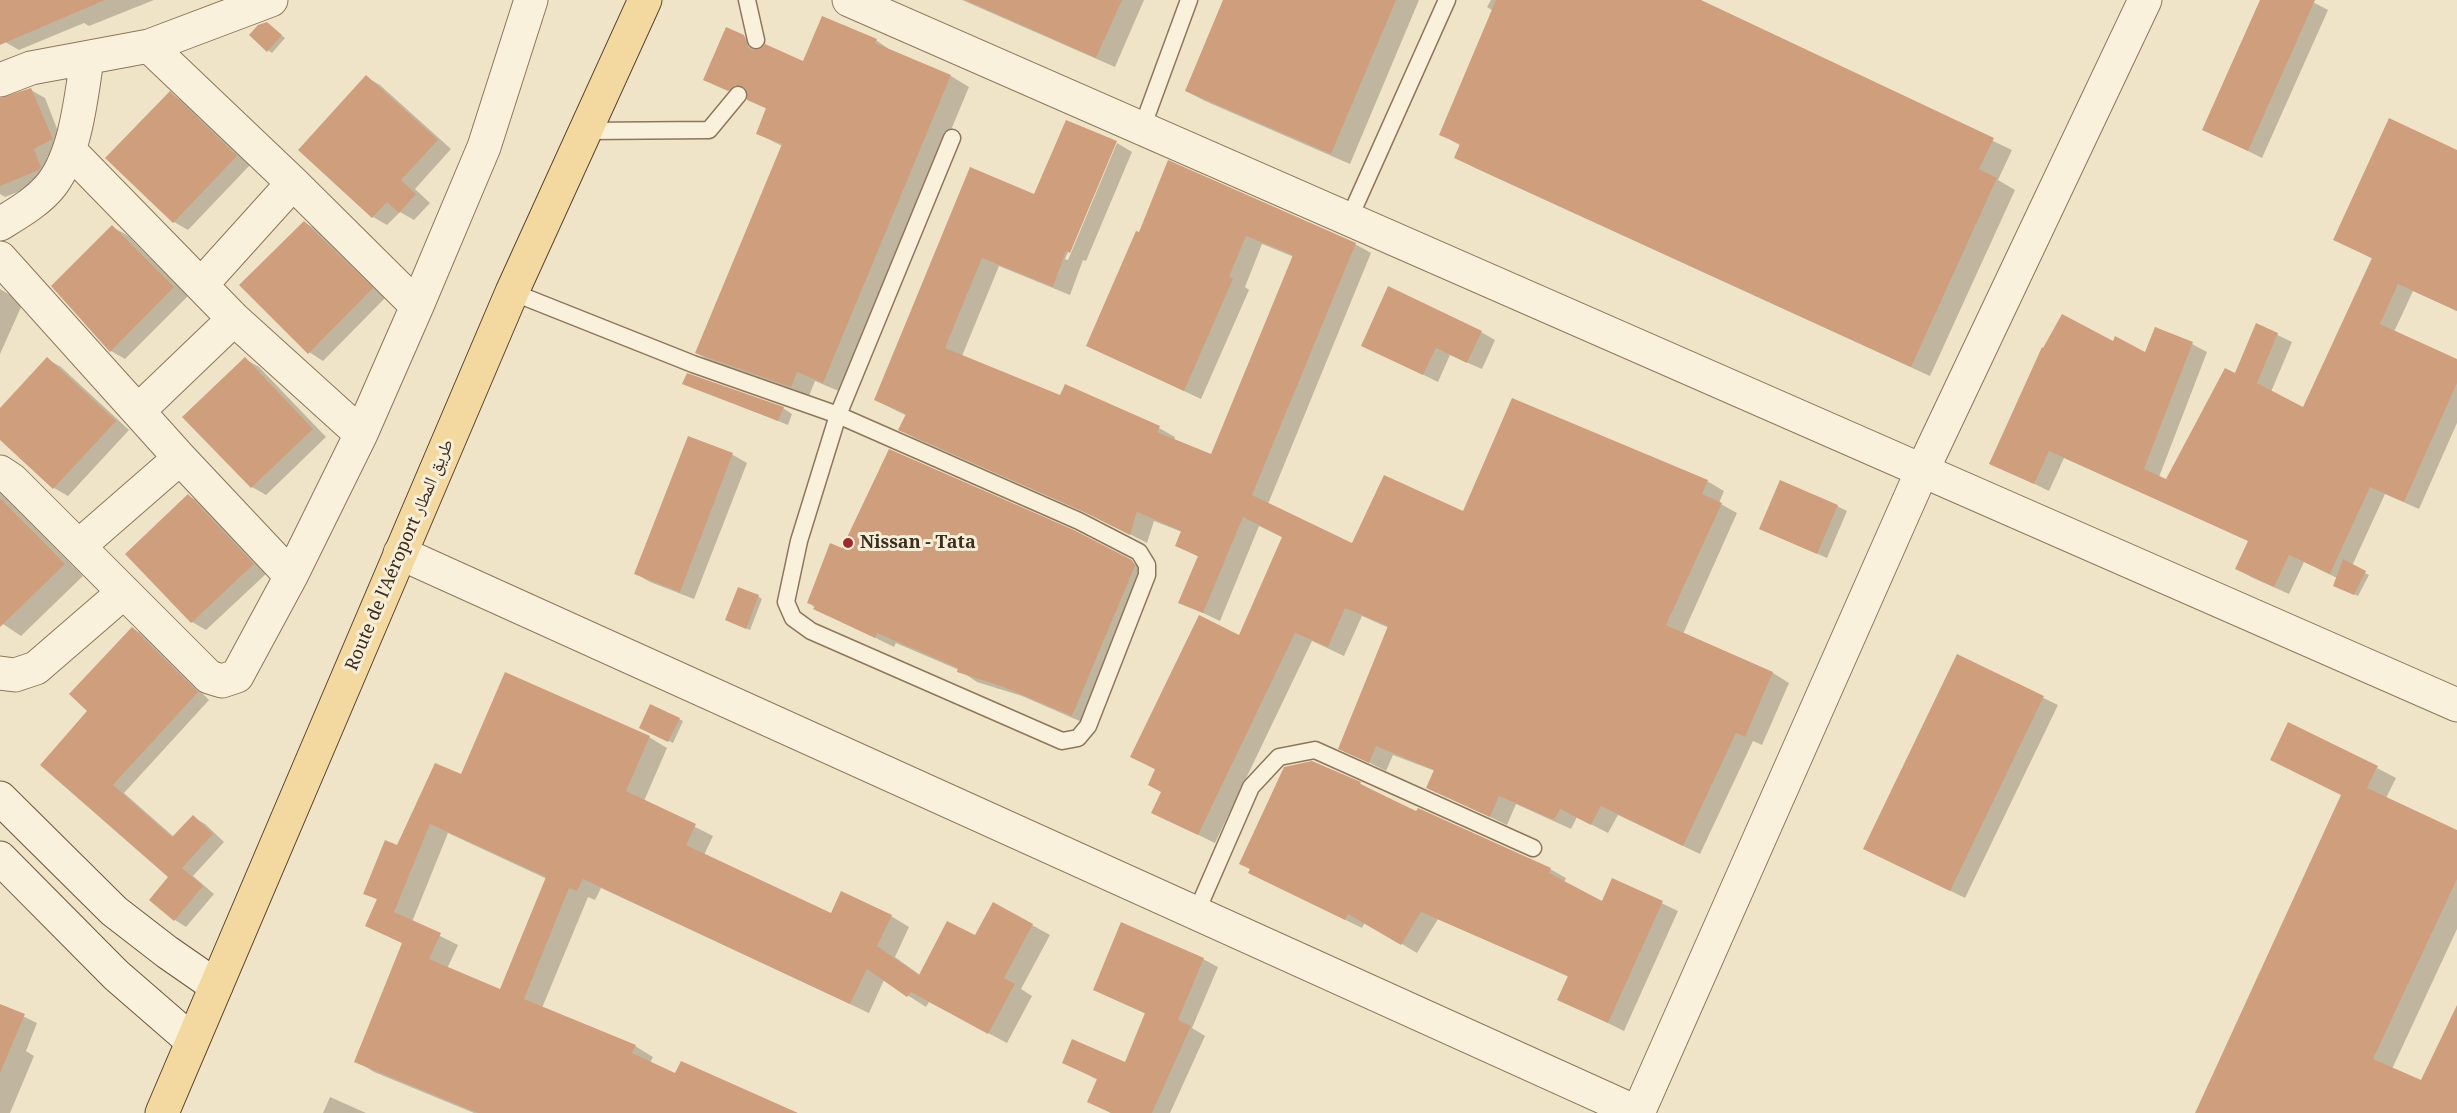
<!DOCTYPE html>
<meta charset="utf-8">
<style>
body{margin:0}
canvas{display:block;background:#f0e4c8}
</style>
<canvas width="2457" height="1113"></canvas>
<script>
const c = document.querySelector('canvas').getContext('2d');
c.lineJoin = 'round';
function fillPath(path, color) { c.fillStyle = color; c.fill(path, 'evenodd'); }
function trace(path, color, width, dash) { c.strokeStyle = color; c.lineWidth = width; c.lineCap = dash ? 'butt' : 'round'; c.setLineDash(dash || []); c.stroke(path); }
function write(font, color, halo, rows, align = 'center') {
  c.font = font + ' "Noto Serif","Noto Naskh Arabic",serif'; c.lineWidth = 6; c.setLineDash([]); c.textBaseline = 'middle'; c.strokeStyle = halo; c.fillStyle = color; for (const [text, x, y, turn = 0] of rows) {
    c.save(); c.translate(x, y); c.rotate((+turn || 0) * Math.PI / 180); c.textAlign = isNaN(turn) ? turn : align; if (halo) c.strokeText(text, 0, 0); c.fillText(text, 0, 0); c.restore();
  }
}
const shadow = new Path2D(`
 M0 0H154L89 26 84 23 19 50 5 42 0 31Z
 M962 0H1144L1115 67Z
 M1225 0H1419L1350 164 1205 101 1186 91Z
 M1491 0H1698L2012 150 1998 180 2015 190 1930 376 1475 168 1456 157 1461 146 1441 134 1493 11 1487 7Z
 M2262 0H2309L2328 10 2262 158 2204 129Z
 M267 23 285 38 272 53 268 50Z
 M743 36 763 49 804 63 876 40 893 52 951 76 969 87 841 392 815 381 809 396 714 363 696 353 782 146 758 134 767 109 705 79Z
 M366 77 380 85 451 149 415 189 430 203 414 220 400 212 387 225 373 217 300 150Z
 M31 90 45 98 65 149 47 157 54 175 53 178 5 197 0 194V100Z
 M170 93 184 102 250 165 188 230 174 222Z
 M1115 142 1065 259 1068 260 1117 143 1132 152 1086 261 1083 260 1070 295 999 266 962 356 1061 397 1159 428 1175 437 1174 441 1211 456 1294 257 1262 244 1245 287 1249 290 1201 399 1088 346 1139 234 1169 162 1355 244 1371 253 1268 504 1353 545 1464 513 1707 481 1724 491 1719 503 1737 513 1683 634 1773 673 1789 683 1762 745 1753 741 1700 854 1618 815 1608 833 1577 817 1571 829 1516 804 1507 825 1428 788 1435 771 1393 755 1386 771 1340 748 1389 628 1362 616 1344 656 1312 641 1215 843 1153 813 1163 792 1156 770 1132 756 1239 637 1284 538 1259 526 1220 621 1180 602 1199 557 1177 546 1182 532 1154 521 1147 543 1102 520 917 439 900 430 907 416 875 400 971 169 1035 196Z
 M2457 151V311L2413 291 2394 332 2457 361V423L2419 509 2385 494 2352 566 2369 575 2358 596 2339 588 2337 578 2304 562 2289 594 2251 577 2237 568 2249 541 2064 458 2049 491 1991 463 2113 343 2146 354 2192 344 2207 352 2159 477 2167 481 2235 375 2257 325 2292 342 2271 392 2304 410 2373 259 2335 240Z
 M304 222 319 231 386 297 323 361 309 352Z
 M112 227 127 235 188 296 125 359 111 351Z
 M0 289 17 299 22 305 0 354Z
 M1481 332 1495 340 1482 369 1450 355 1438 382 1363 345Z
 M47 359 61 367 129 430 68 496 54 488 0 438V410Z
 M245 359 259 367 326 437 266 495 252 487Z
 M684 383 783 408 792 414 788 425Z
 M689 438 733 455 747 463 694 599 650 582 636 574Z
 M0 492 83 576 21 636 0 622Z
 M189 496 203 504 267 573 206 630 192 622Z
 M1837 506 1847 511 1827 558 1770 533Z
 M843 550 1131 561 1150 572 1091 726 1022 696 977 682 959 670 896 643 894 647 815 608 809 602Z
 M758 596 762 599 750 630 731 622Z
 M132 628 144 635 209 700 124 793 174 837 193 817 205 824 224 842 193 876 214 894 186 927 175 920 170 877 42 765 90 711Z
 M1958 656 2058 705 1965 898 1865 849Z
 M506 674 649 737 667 748 644 801 713 836 704 855 832 915 891 916 909 927 895 957 920 975 976 937 1032 925 1050 935 1021 989 1032 996 1007 1043 929 1002 926 1007 884 980 869 1013 601 888 595 900 588 897 542 1008 635 1046 653 1057 650 1063 676 1075 794 1113H474L374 1072 356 1061 404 944 367 926 378 900 365 893 398 847 461 776ZM448 833 547 879 501 991 447 969 458 945 412 922Z
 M679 719 683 721 673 743 641 727Z
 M1312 763 1361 784 1417 813 1550 869 1566 878 1564 883 1603 903 1613 880 1678 911 1624 1031 1559 999 1569 977 1438 919 1417 953 1365 922 1362 928 1250 873Z
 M2377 768 2396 778 2386 798 2457 832V929L2392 1069 2422 1082 2457 1008V1113H2196Z
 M1203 959 1218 967 1192 1028 1205 1036 1170 1113H1111L1089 1101 1098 1080 1064 1062 1125 1064 1146 1014 1094 990Z
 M0 1005 37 1023 26 1051 34 1056 10 1113H0Z
 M330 1097 366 1113H323Z`);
const building = new Path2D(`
 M0 0H105L0 45Z
 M965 0H1122L1096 58Z
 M1223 0H1396L1331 154 1185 91Z
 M1496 0H1701L1994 138 1979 169 1997 178 1911 367 1454 158 1460 144 1439 135Z
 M2260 0H2315L2248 151 2202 130Z
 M822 16 877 39 875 43 951 75 823 383 797 372 791 387 695 353 782 144 756 134 766 108 747 100 748 92 744 87 735 85 728 91 703 80 726 27 744 35 748 47 752 50H759L765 44 803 61Z
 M267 22 282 35 267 52 249 35 258 25Z
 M366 75 438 140 401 180 416 194 399 213 387 202 372 218 298 150Z
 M31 88 53 139 34 149 41 167 39 170 0 186V98Z
 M170 91 237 156 173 223 105 158Z
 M2389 118 2457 150V311L2398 284 2380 324 2457 359V383L2404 502 2370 487 2330 574 2289 555 2274 587 2235 569 2248 541 2049 451 2034 484 1989 464 2042 347 2043 348 2062 314 2113 341 2115 336 2145 352 2155 327 2193 342 2144 469 2166 479 2225 368 2235 373 2256 323 2278 333 2257 383 2303 407 2372 258 2333 240Z
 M1066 120 1117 141 1070 253 1066 251 1053 287 982 258 945 348 1060 395 1065 384 1160 426 1157 432 1211 454 1293 255 1246 236 1229 277 1233 279 1184 391 1086 346 1136 231 1139 232 1168 160 1356 243 1252 495 1352 543 1384 475 1463 511 1512 398 1708 480 1702 494 1722 503 1666 625 1773 672 1745 737 1736 733 1683 846 1601 806 1591 825 1560 809 1554 820 1499 796 1490 817 1426 788 1434 770 1376 746 1369 763 1338 749 1388 626 1345 608 1328 647 1295 633 1198 835 1151 813 1161 792 1148 785 1155 769 1130 757 1199 615 1239 635 1282 537 1243 517 1203 613 1178 603 1198 556 1175 546 1181 531 1137 512 1130 535 1084 512 898 430 906 414 874 400 970 167 1034 194Z
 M304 221 373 288 308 354 239 285Z
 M112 225 174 287 110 352 51 286Z
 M1388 286 1482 331 1467 363 1436 348 1423 375 1361 346Z
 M47 357 116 421 53 489 0 440V408Z
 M245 357 313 429 251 488 182 417Z
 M687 373 784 407 778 421 682 384Z
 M688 436 733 453 680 592 634 574Z
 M889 449 1074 530 1132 560 1135 566 1072 716 1001 686 957 672 958 668 877 633 875 638 813 609 815 606 807 603 830 543 842 548Z
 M1780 480 1838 505 1817 554 1759 529Z
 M188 494 254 564 191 623 125 554Z
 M0 498 65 564 0 627Z
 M2343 559 2366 571 2354 595 2333 586Z
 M738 587 759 595 746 629 725 620Z
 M132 627 198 692 113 785 172 837 193 815 213 834 182 868 203 886 174 921 149 900 168 877 40 765 87 711 69 694Z
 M1957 654 2044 696 1950 891 1863 849Z
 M505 672 650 736 626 791 696 824 686 845 831 913 841 891 892 915 877 946 919 975 947 921 975 935 993 902 1033 924 1004 978 1015 984 988 1034 911 992 907 997 867 969 850 1004 583 879 577 891 569 888 524 999 636 1045 632 1053 675 1073 681 1061 798 1113H478L354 1062 402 943 365 926 377 899 363 894 385 840 397 845 435 763 461 774ZM430 824 546 877 500 989 429 959 441 933 394 912Z
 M650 704 680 718 668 742 639 728Z
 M2288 722 2378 766 2367 788 2457 830V879L2373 1059 2421 1080 2457 1005V1113H2195L2341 795 2270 760Z
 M1312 761 1361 782 1360 784 1416 811 1418 808 1551 868 1549 873 1602 901 1612 878 1663 901 1608 1023 1557 1000 1568 976 1421 912 1401 945 1348 914 1345 920 1248 873 1250 869 1239 864 1284 767Z
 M1121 922 1204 958 1178 1020 1191 1026 1152 1113H1111L1087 1102 1097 1079 1062 1063 1072 1039 1125 1062 1145 1013 1093 990Z
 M0 1004 25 1014 0 1073Z`);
const service = new Path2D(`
 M747 0 756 40
 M1142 128 1189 0
 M585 131 709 130 738 95
 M1349 219 1447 0
 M512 292 693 364 838 415 1079 521 1139 552 1147 565V575L1088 726 1078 738 1062 741 811 631 793 618 786 602 799 541 838 415 952 138
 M1196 913 1251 787 1279 757 1315 750 1533 848`);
const minor = new Path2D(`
 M849 0 2457 705
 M149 46 293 183 417 306
 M0 80 31 68 149 46 271 0
 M69 150 234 319 361 434
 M0 224C18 213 39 201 52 184 76 152 81 98 87 59
 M0 258 180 458 291 576
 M201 285 293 183
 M138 411 234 319
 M0 472 12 480 209 677 222 681 237 676 291 576 361 434 417 306 484 147 531 0
 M79 546 180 458
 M400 553 1638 1113
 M0 673 15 675 36 668 124 592
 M1638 1113 1922 471 2145 0`);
const secondary = new Path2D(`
 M0 798 114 911 167 952 216 986
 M0 858 116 975 192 1041`);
const primary = new Path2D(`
 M162 1113 512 292 645 0`);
const markers = [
 [848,543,6,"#9e2a2b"]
];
const poiNames = [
 ["Nissan - Tata",860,543]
];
const streetNames = [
 ["Route de l'Aéroport طريق المطار",400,555,-67]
];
fillPath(shadow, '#0003');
fillPath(building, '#cf9f7d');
trace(service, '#8d765c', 19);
trace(minor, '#8d765c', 35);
trace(secondary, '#6f573f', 35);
trace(primary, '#5b4430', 35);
trace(service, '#faf1dc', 16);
trace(minor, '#faf1dc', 33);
trace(secondary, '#faf1dc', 33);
trace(primary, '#f3d9a0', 33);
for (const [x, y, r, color] of markers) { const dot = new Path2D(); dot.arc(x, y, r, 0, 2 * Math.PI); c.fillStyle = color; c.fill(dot); trace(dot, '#f7eed8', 2); }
write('bold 18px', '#3d2e20', '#f7eed8', poiNames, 'left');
write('18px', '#3d2e20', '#f7eed8', streetNames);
</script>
